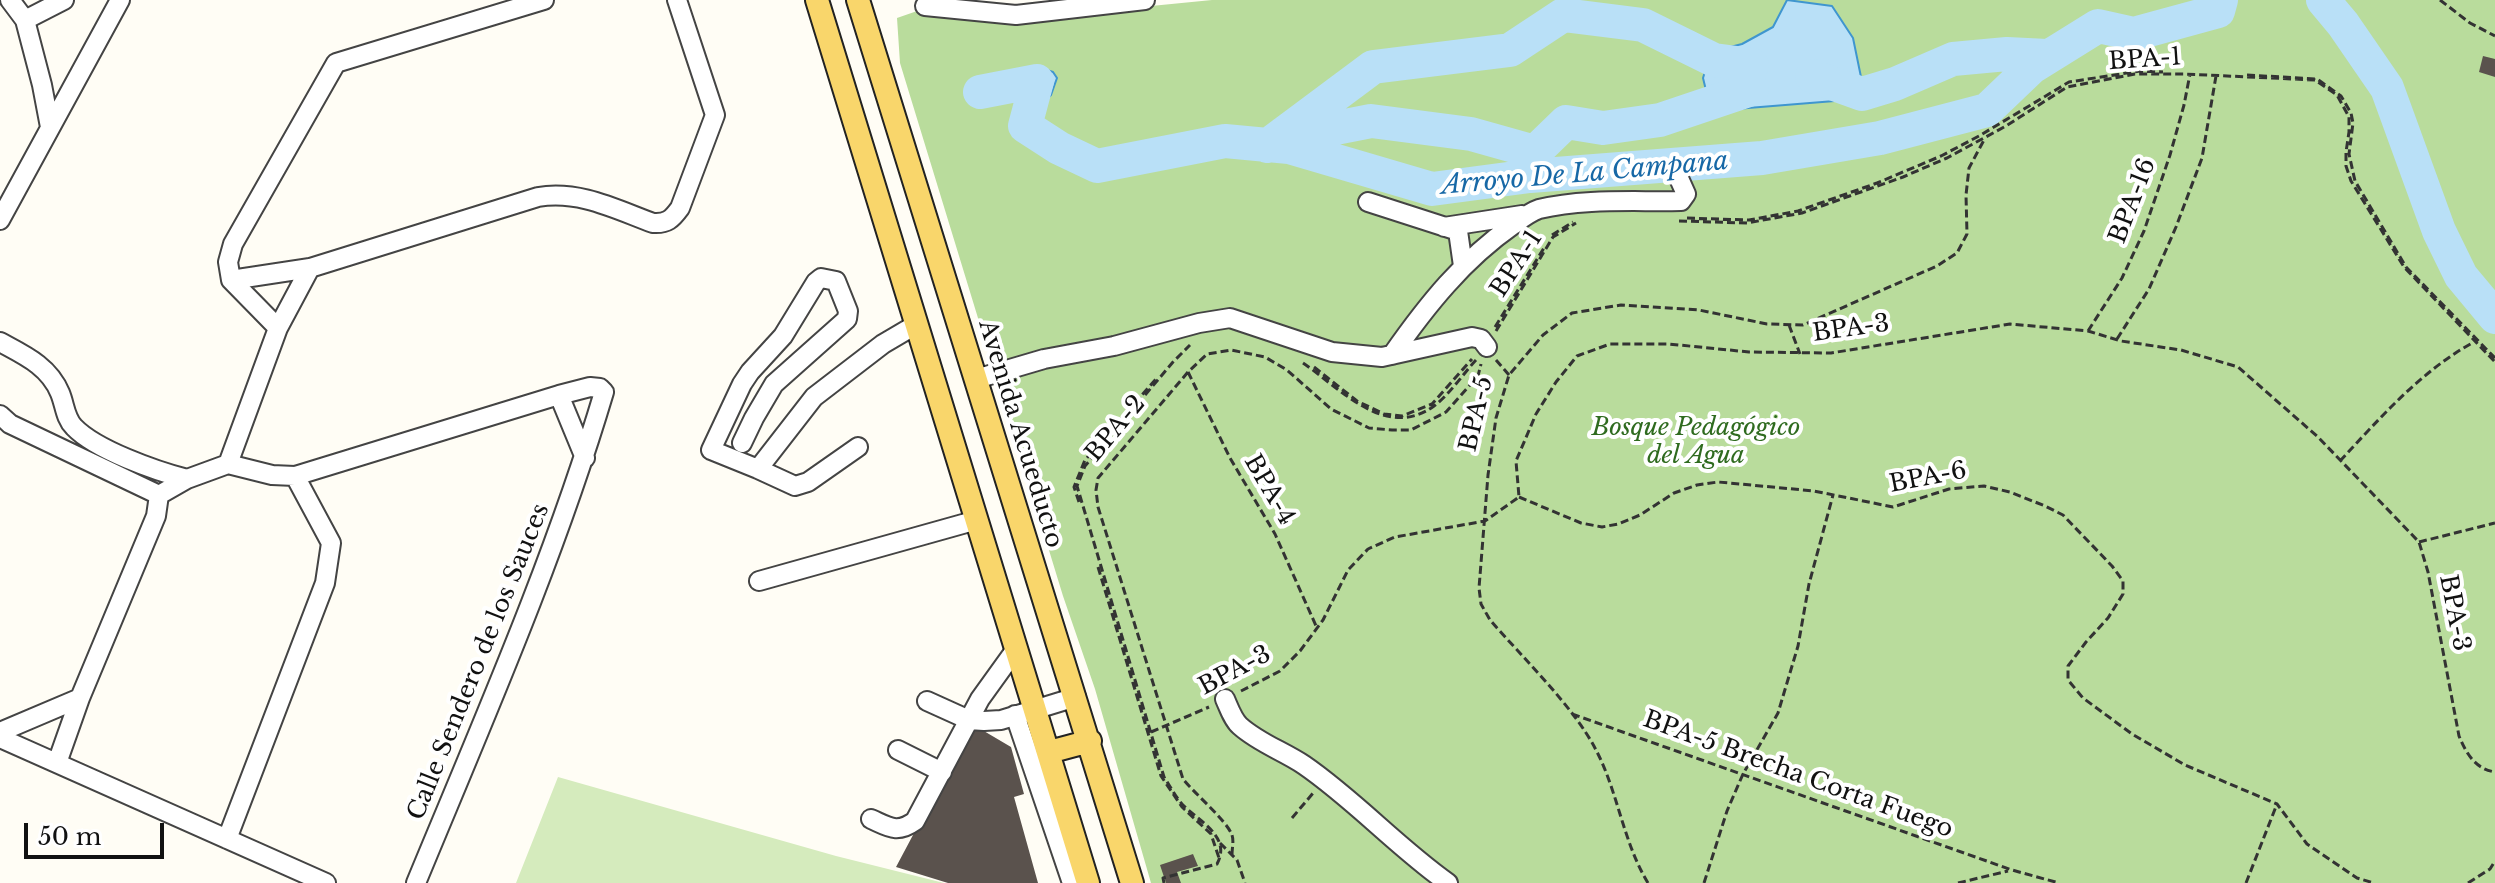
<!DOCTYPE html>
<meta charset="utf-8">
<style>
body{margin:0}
#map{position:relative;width:2495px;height:883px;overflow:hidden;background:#fffdf5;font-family:"Libre Baskerville",serif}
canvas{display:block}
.scale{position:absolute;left:24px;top:823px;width:140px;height:36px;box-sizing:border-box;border:4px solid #111;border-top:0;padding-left:10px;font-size:24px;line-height:28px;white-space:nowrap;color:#111;-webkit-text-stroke:6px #fff;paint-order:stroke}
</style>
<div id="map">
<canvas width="2495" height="883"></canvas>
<div class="scale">50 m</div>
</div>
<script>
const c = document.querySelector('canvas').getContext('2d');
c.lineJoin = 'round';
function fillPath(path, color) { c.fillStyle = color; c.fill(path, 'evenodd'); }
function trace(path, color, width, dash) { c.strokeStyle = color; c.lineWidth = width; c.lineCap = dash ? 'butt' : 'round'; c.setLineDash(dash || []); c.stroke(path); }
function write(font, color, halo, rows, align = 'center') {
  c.font = font + ' "Libre Baskerville",serif'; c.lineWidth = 8; c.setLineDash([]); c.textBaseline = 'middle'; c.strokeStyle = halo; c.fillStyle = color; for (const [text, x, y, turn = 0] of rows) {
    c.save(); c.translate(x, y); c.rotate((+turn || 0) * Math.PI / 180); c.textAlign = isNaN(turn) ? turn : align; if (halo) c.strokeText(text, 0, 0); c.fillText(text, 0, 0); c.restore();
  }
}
const green = new Path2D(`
 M558 777 836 856 944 883H516Z`);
const forest = new Path2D(`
 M1212 0H2495V883H1151L1095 689 1063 596 900 63 897 18 920 10 1009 20Z`);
const water = new Path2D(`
 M1787 0 1832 6 1853 38 1861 77 1847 100 1711 111 1703 78 1711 52 1742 44 1773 27Z
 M1047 70 1053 72 1057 78 1051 95 1042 104 1038 103C1030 88 1019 75 1047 70Z`);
const river = new Path2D(`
 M2323 0 2343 24 2387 88 2439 231 2461 276 2495 317
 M1812 76 1862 94 1895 84 1953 59 2007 54 2047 56
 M980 92 1037 81 1025 126 1059 148 1097 166 1225 141 1289 147 1432 189 1530 176 1762 158 1880 138 1987 110 2032 67 2098 26 2134 34 2218 11 2221 0
 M1284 133 1320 131 1371 121 1471 134 1535 152 1566 122 1603 128 1660 120 1752 89
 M1267 146 1373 67 1510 50 1563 15 1643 25 1714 60 1752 65`);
const building = new Path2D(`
 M2483 56 2495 59V77L2479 72Z
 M972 724 1011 747 1024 794 1014 797 1038 883H948L896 867Z
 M1193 854 1198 866 1177 872 1181 883H1166L1160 865Z`);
const path = new Path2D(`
 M2440 0 2470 23 2495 36
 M2247 75 2317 79 2341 96 2351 113 2353 123 2349 154 2355 181 2406 267 2495 358
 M1687 218 1749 220 1798 211 1877 183 1941 156 1979 136 2069 82 2140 71 2163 72
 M1679 221 1747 223 1802 213 1903 177 1947 158 2006 126 2067 87 2135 74H2184L2315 80 2337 95 2349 117V132L2346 152V166L2351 181 2404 267 2495 362
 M1552 235 1573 222
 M1789 325 1800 354
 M1495 327 1544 248
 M1496 331 1553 237 1576 223
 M2088 331 2122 278 2144 231 2170 155 2184 105 2190 74
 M2117 339 2149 289 2176 227 2202 158 2216 76
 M1496 360 1509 375
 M1303 363C1340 388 1386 441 1434 406 1450 394 1463 374 1476 360
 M1314 367 1357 401 1384 414 1402 416 1432 404 1472 359
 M1188 372 1230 458 1275 534 1317 628
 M2340 461C2380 418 2422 370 2474 342
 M1519 497 1581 523 1602 527 1618 524 1640 515 1674 493 1697 485 1718 482 1814 491 1893 507 1949 489 1984 486 2010 492 2045 506 2063 515 2112 566 2123 581V594L2108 618 2086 642 2068 666V680L2083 698 2132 734 2185 765 2277 804 2307 844 2357 878 2374 883
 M1079 502 1074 487 1085 460 1156 379
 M2419 542 2495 523
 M1098 567 1161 776 1182 807 1211 834 1219 858
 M1241 691 1280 671 1300 651 1323 620 1348 570 1368 549 1395 537 1485 521 1519 497 1516 461 1536 414 1556 382 1577 356 1610 344H1669L1749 352 1831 353 2010 324 2088 331 2121 341 2181 350 2238 367 2318 437 2419 542 2428 572 2459 736C2466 753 2475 769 2495 772
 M1572 714 2012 870 2059 883
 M1151 732 1209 707
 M1292 818 1314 792
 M1220 843 1237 860 1245 883
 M1232 855C1232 848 1234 841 1232 835 1227 821 1195 794 1183 779L1098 507 1096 490 1098 478 1188 372 1207 354 1231 350 1265 357 1287 370 1331 409 1369 428 1392 430H1411L1446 412 1478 376 1481 364
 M1164 883 1163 878 1217 864C1232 836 1198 821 1182 804 1175 796 1170 786 1164 777L1077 486 1085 466 1173 362 1190 345
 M1648 883C1623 842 1618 792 1596 750 1574 707 1523 658 1490 620L1481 604 1479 588 1488 475 1496 418 1509 375 1543 335 1572 313 1621 305 1699 310 1767 324 1803 325 1937 266 1957 253 1967 234 1966 195 1969 168 1984 140
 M1704 883 1727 811 1743 774 1778 713 1798 646 1809 584 1833 495
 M1958 883 2008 871
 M2246 883 2277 804
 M2468 883 2490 869 2495 861`);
const minor = new Path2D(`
 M10 0 25 20 42 85 50 127
 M925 6 1016 15 1145 0
 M25 20 64 0
 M1368 202 1458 231 1463 266
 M0 220 120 0
 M1444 227 1522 215
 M231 280 310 268 538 197C579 190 615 209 653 223 667 224 672 219 680 208L715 115 677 0
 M278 328 231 280 228 262 233 244 336 63 544 0
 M0 342C24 355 49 366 60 393 65 405 65 418 74 427 96 450 156 471 187 479
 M1392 355C1427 305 1463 260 1513 225 1521 219 1530 212 1539 209 1584 198 1634 202 1681 201L1686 194 1677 174
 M976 379 1044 359 1114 346 1199 323 1230 318 1332 352 1382 357 1472 337 1481 339 1487 347
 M559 395 585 458
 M0 415 10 424 159 495
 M742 443 754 418 774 384 847 319 848 311 836 281 821 278 816 282 783 336 750 372 742 384 711 450 758 469 814 397 883 344 917 324
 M228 464 278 328 310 268
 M758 469 795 486 808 482 858 447
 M159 495 187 479 228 464 272 475 295 476 559 395 590 387 600 388 604 392C554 560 483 721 416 883
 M759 581 977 520
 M1225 699C1229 708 1233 720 1240 726 1259 743 1283 751 1304 765 1355 800 1397 847 1448 883
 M927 701 969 720 984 721 1001 720 1076 697
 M1015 715 1072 883
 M0 732 80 698
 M0 738 326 883
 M898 750 942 772
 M57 763 80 698 156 516 159 495
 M871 819C889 827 897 834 915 821L980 699 1016 649
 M227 839 325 583 331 543 295 476`);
const major = new Path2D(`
 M817 0 1088 883
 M858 0 1132 883
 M1049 752 1090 741`);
const streetNames = [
 ["BPA-1",2145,60,-4],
 ["BPA-16",2133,201,-69],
 ["BPA-1",1517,264,-57],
 ["BPA-3",1851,329,-8],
 ["BPA-5",1477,414,-77],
 ["BPA-2",1116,429,-50],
 ["Avenida Acueducto",1020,434,73],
 ["BPA-6",1928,478,-11],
 ["BPA-4",1269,490,60],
 ["BPA-3",2454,613,79],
 ["Calle Sendero de los Sauces",479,662,-68],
 ["BPA-3",1235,671,-28],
 ["BPA-5 Brecha Corta Fuego",1798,775,20]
];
const parkNames = [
 ["Bosque Pedagógico",1696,428],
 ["del Agua",1696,456]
];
const waterNames = [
 ["Arroyo De La Campana",1585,174,-5]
];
fillPath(green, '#d5ebbd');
fillPath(forest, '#b9dc9c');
fillPath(water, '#b9e0f7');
trace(water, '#3f96cf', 2);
trace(river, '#b9e0f7', 34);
fillPath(building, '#5a524d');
trace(minor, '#444', 22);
trace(major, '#222', 26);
trace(path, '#333', 3, [8, 4]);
trace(minor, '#fff', 18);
trace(major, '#f9d66b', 22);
write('24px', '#111', '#fff', streetNames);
write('italic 24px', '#2f6b1f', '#fff', parkNames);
write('italic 26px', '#1768a6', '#fff', waterNames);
</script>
